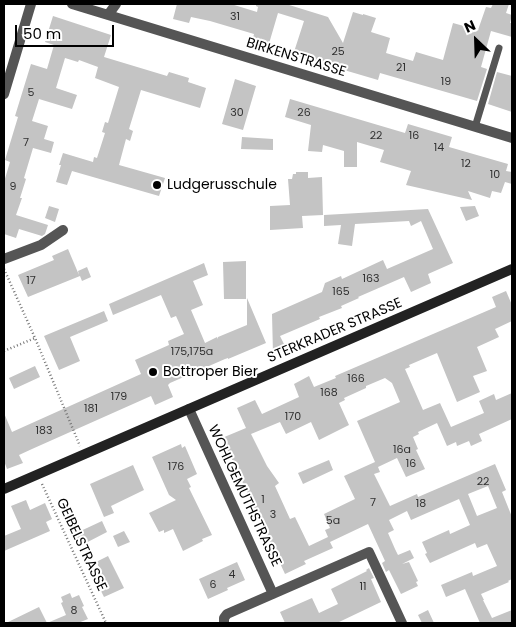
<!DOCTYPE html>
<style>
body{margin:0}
#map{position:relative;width:516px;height:627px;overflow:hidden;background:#fff;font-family:Poppins,sans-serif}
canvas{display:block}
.frame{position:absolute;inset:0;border:5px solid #000;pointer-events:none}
.north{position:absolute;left:451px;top:15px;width:50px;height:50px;-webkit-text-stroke:4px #fff;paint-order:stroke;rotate:336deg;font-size:14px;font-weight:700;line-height:20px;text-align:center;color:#000}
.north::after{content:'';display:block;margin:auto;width:18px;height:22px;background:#000;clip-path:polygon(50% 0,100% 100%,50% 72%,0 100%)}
.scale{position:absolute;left:15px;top:25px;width:99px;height:22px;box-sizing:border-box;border:2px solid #000;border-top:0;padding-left:6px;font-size:15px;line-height:18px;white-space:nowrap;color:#000;-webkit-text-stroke:4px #fff;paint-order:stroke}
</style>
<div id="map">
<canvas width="516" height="627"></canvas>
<div class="frame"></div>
<div class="north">N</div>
<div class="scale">50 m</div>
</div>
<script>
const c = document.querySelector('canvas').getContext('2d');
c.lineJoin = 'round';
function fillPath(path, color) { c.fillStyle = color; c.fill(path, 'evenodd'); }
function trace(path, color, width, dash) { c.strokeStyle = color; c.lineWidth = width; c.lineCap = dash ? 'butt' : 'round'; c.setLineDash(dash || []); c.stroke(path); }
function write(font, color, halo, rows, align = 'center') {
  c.font = font + ' Poppins,sans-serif'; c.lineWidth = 4; c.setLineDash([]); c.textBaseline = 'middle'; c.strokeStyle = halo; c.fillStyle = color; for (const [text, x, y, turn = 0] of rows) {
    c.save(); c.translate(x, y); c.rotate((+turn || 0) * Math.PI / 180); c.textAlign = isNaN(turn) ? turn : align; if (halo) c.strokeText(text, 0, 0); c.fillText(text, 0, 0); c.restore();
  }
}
const building = new Path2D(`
 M177 4H231L257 12 258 7 256 6V4H286L328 17 343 43 353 12 363 15V14L376 18 371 32 390 38 386 53 413 61 416 52 443 60 453 23 478 30 486 7 491 8 493 4H509L506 13 512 15 510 23H512V37L491 31 481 67 487 69 477 101 380 73 378 80 293 55 304 21 278 13 268 47 252 42 254 34 210 21 191 17 189 23 173 19Z
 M53 16 111 35 104 57 167 76 169 72 189 78 188 82 206 88 200 108 141 90 129 129 133 131 130 141 126 139 119 165 165 178 159 196 72 171 67 185 56 182 61 165H59L63 153 93 162 94 157 97 158 105 133 102 132 105 122 108 123 119 87 95 78 98 67 79 60 78 62 65 58 56 88 77 95 72 109 39 99 32 121 48 126 44 139 54 142 51 153 33 148 24 178 26 179 20 198H22L16 215 48 225 45 234 42 236 19 229 16 238 4 234V182L10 162 5 160 18 117 15 116 31 64 47 69 54 45 45 42Z
 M497 72 512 76V112L488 104Z
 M235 79 256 86 243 130 222 124Z
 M290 99 405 133 408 124 452 137 449 147 508 164 506 171 512 172V184L505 182 501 193 492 191 490 198 468 191 472 200 406 185 411 171 380 162 384 150 357 142V167H344V151L323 145 322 152 308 151 311 125 285 117Z
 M242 137 273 139V150L241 149Z
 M296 172H308V178L322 177 323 215 302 216 303 228 270 230V206L290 205 288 179H292L293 174H296Z
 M49 206 59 209 55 222 45 218Z
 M475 206 479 216 466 221 460 207Z
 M428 209 453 263 428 274 431 283 411 292 404 277 358 297 359 298 341 306 342 308 319 317 320 319 280 336 286 348 273 354 272 314 322 292 325 283 341 276 342 279 383 260 387 269 433 249 421 221 411 226 409 221 355 224 352 246 338 244 341 225 324 226V215Z
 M68 249 79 275 78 271 87 267 91 277 82 281 80 276 28 297 18 275 54 260 52 256Z
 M246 261V299H224L223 262Z
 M204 263 208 275 193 281 203 305 191 310 205 343 217 337 218 339V337L247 325V298L266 343 228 359V358L225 359 170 383 168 385 173 397 155 405 151 396 32 449 19 455 23 463 7 469 4 461V413L12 432 141 374 135 360 169 345 168 341 184 334 176 316 171 318 161 295 113 315 109 304Z
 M506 291 512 305V321L495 329 499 337 477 347 487 371 473 376 480 392 457 402 437 353 409 365 410 367 405 369 423 410 440 403 451 427 484 413 479 401 494 394 496 400 512 393V419L479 434 482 441 471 446 469 441 457 446 456 442 447 446 437 423 418 432 419 434 413 437 418 449 416 450 425 469 406 477 397 458 378 467 380 472 374 474 390 506 417 494 418 497 495 464 506 490 502 492 512 517V579L508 581 509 582 481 594 484 600H483L492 618 512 610V623H480L465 589 446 597 441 585 472 572 473 576 497 566 487 544 477 548 475 543 430 563 425 554 427 553 422 542 449 530 450 534 470 525 459 499 411 520 407 511 389 520 394 530 388 533 395 549 398 555 410 550 414 558 402 564 409 562 418 581 416 582 418 586 401 594 389 570 386 572 382 563 385 561 368 524 330 542 333 548 304 561 306 564 285 574 222 438 246 428 237 408 255 400 262 414 299 397 294 384 309 376 314 387 336 378 335 376 496 307 492 297ZM385 378 392 383 400 402 357 421 375 462 344 476 355 499 324 514 330 528 325 530 328 537 309 546 295 517 290 519 275 486 279 483 267 466 251 434 280 422 286 434 311 422 319 440 349 425 339 403 345 400 344 398 366 388V386ZM488 486 497 508 477 516 468 494Z
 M104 311 108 321 70 337 80 361 59 370 44 336Z
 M35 366 40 377 14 389 9 378Z
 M181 444 182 448 185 446 197 474 187 479 191 487 189 488 212 535 202 539 203 541 183 551 173 529 164 533V530L159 532 149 513 176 500 169 495 152 457Z
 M329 460 333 470 303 484 298 473Z
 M133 465 144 490 111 506 114 513 104 517 90 484Z
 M26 500 30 510 45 503 52 519 46 522 50 531 4 551V536L21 529 11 506Z
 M102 521 107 532 78 547 72 535Z
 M124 531 130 542 118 547 113 536Z
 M108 556 124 588 104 597 91 571 99 567 96 562Z
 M237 562 245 580 227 588 228 590 208 599 199 579Z
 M369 568 374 578 371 579 381 602 337 623H285L280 612 312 598 319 613 338 604 331 589 367 571 366 570Z
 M70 593 72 598 79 595 84 606 82 607 88 619 78 623H6L39 607 47 623 66 615 61 603 63 602 61 597Z
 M428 610 434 623H422L418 615Z`);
const path = new Path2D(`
 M4 269 35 338 80 446
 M4 351 35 338
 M42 484 106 623`);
const service = new Path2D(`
 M475 127 499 48`);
const minor = new Path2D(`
 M72 4 512 138
 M108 15 116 4
 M4 94 31 4
 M4 259 41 245 63 230
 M189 409 273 594
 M224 623V618L227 614 369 552 402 623`);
const secondary = new Path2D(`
 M4 489 512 269`);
const markers = [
 [157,185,5,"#000"],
 [153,372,5,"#000"]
];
const numberNames = [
 ["31",235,17],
 ["25",338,52],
 ["21",401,68],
 ["19",446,82],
 ["5",31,93],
 ["30",237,113],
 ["26",304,113],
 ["22",376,136],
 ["16",414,136],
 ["7",26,143],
 ["14",439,148],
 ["12",466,164],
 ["10",495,175],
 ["9",13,187],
 ["163",371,279],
 ["17",31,281],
 ["165",341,292],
 ["175,175a",192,352],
 ["166",356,379],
 ["168",329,393],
 ["179",119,397],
 ["181",91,409],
 ["170",293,417],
 ["183",44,431],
 ["16a",402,450],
 ["16",411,464],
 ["176",176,467],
 ["22",483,482],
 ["1",263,500],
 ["7",373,503],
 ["18",421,504],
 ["3",273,515],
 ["5a",333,521],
 ["4",232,575],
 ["6",213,585],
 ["11",363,587],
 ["8",74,611]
];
const streetNames = [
 ["BIRKENSTRASSE",296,58,17],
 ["STERKRADER STRASSE",335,331,-23],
 ["WOHLGEMUTHSTRASSE",244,496,65],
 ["GEIBELSTRASSE",81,545,65]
];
const poiNames = [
 ["Ludgerusschule",167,185],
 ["Bottroper Bier",163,372]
];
fillPath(building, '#c4c4c4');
trace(path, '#777', 2.5, [1, 2.5]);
trace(service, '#555', 7);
trace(minor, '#555', 10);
trace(secondary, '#222', 10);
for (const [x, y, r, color] of markers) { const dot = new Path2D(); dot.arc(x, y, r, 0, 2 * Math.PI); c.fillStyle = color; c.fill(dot); trace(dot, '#fff', 2); }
write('11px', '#313131', null, numberNames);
write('14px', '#000', '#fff', streetNames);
write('14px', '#000', '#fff', poiNames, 'left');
</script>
